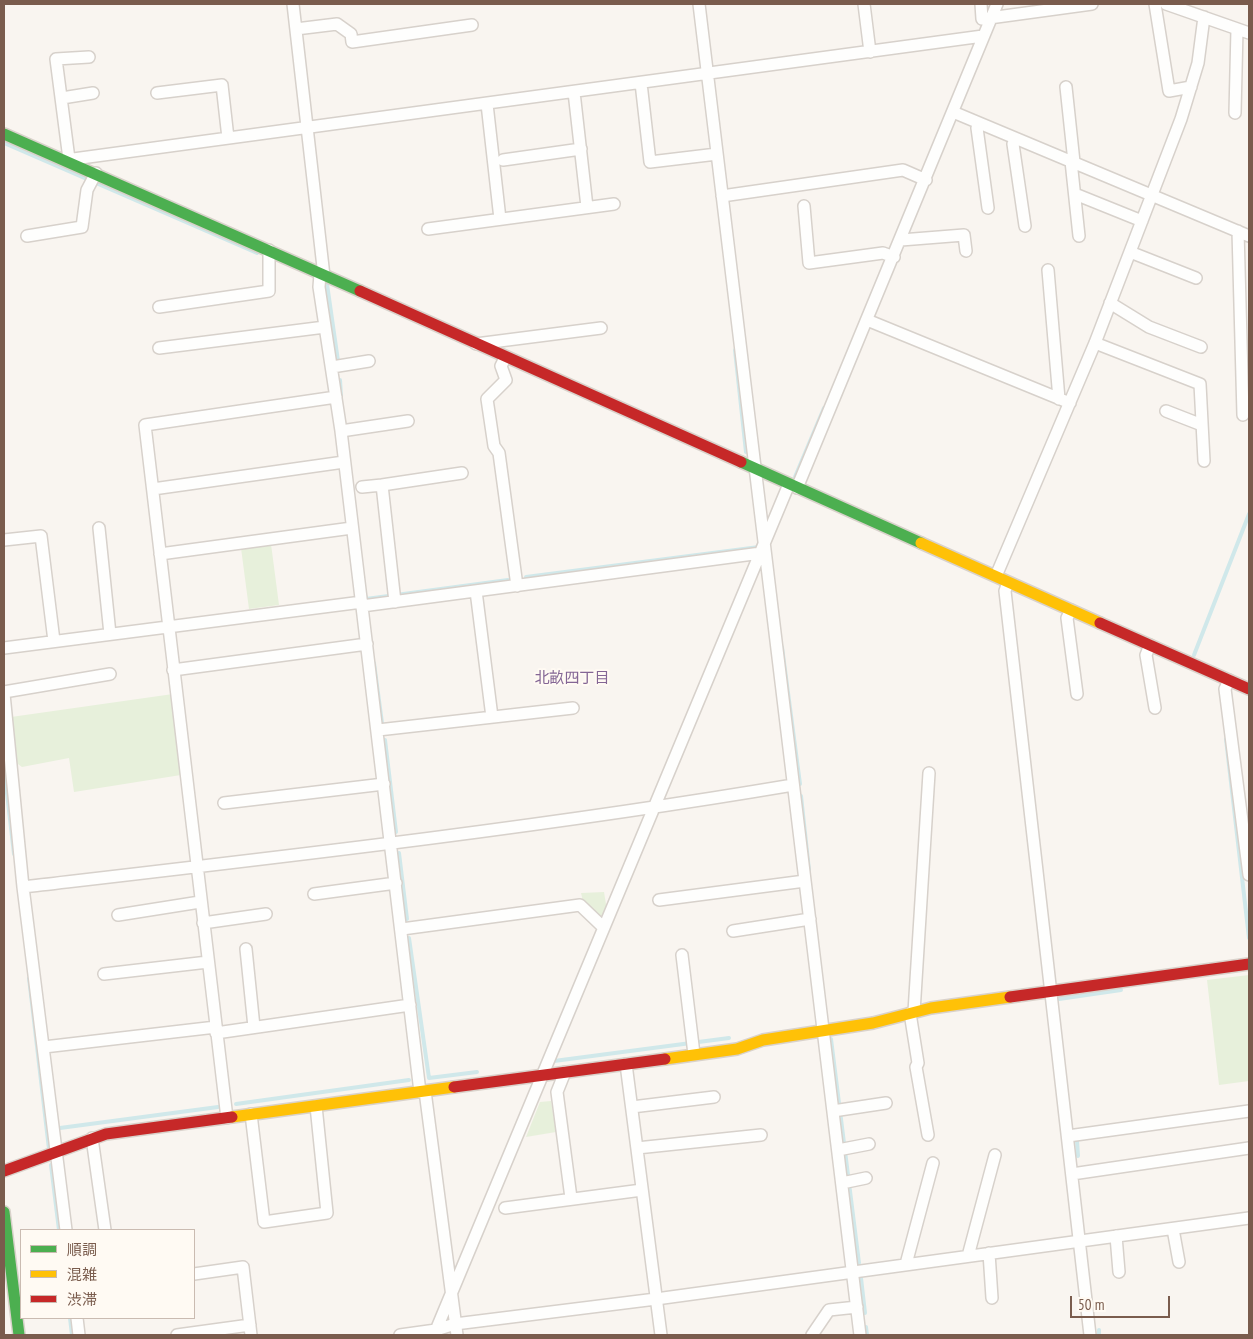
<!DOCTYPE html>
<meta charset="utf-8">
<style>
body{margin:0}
#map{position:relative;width:1253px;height:1339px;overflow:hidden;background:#f9f5f0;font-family:"PT Sans Narrow","Noto Sans JP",sans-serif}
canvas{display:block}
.frame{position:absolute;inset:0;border:5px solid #7a5c4d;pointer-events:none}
.legend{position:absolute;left:20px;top:1229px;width:175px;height:90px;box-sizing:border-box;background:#fffaf3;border:1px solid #cabbb1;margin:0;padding:6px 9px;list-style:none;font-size:15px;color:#7a5c4d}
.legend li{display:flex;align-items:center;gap:10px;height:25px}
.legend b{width:25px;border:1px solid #cabbb1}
.scale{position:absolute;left:1070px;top:1296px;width:100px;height:22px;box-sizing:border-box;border:2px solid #7a5c4d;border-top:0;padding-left:6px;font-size:15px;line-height:18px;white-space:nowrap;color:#7a5c4d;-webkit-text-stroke:4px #fffaf3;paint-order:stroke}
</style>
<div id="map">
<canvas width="1253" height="1339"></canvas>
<div class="frame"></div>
<ul class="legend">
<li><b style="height:6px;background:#4caf50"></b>順調</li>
<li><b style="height:6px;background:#ffc107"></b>混雑</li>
<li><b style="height:6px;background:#c62828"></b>渋滞</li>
</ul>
<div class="scale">50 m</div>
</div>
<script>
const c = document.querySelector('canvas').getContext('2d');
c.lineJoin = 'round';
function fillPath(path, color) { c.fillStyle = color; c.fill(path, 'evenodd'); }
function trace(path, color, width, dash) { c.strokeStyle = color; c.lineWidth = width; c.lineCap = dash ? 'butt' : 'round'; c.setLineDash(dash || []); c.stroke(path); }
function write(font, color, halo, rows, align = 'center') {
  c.font = font + ' "PT Sans Narrow","Noto Sans JP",sans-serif'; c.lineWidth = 4; c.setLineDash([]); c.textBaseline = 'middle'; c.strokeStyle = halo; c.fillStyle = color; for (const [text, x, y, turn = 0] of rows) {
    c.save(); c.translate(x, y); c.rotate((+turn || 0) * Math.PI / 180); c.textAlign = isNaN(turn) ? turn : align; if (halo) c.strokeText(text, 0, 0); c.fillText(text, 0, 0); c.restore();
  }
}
const green = new Path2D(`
 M271 544 279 605 249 609 241 548Z
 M173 694 181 775 74 792 69 758 22 767 15 762 11 717Z
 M604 892 607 910 602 919 584 905 581 893Z
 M1249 975V1081L1219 1085 1207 980Z
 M551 1101 556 1132 526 1137 540 1102Z`);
const stream = new Path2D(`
 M4 143 257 253
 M327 284 338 361
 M735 350 746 452
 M340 380 341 396
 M795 477 824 408
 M526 577 759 547
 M366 597V599L508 580
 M782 647 800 784
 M1194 655 1249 514
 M374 663 382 723
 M1226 739 1249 938
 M385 740 396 832
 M4 767 14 854
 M801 796 809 870
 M399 853 407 919
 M409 938 429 1078 477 1072
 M29 978 49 1149
 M1059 999 1121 990
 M831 1039 859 1263
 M555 1058 554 1061 729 1038
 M236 1104 409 1080
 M60 1128 218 1107
 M1077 1141 1078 1156
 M51 1165 59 1230
 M861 1278 865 1313
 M70 1318 72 1335
 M866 1327 867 1335
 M1099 1330V1335`);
const street = new Path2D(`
 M293 4 324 276
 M699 4 860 1335
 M864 4 870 52
 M981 4 982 19 1092 4
 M1155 4 1169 91 1191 87
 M1166 4 1249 33
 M296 29 337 24 351 34 352 42 472 25
 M641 83 650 162 717 154
 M1066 87 1074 162
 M574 92 587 207
 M157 93 222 85 228 138
 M62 98 93 93
 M487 104 500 219
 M953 112 1249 236
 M1235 113 1237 29
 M979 123 977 128 988 208
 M1015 138 1013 144 1025 226
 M69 159 56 59 89 57
 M66 160 983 36
 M503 160 581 149
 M1071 161 1079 236
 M1075 194 1142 221
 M722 196 903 170 926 180
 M804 206 809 263 883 253 894 257
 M428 229 614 204
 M1238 231 1243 415
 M27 236 82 227 87 190 96 173
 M901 240 964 235 966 251
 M1130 252 1196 278
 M1048 270 1059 399
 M320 274 319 287 341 431 420 1092
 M1110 303 1149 327 1201 347
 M159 307 269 291V250
 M867 320 1070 403
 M1095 343 1200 384 1204 461
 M476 344 601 328
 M159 348 325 327
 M504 360 501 366 506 380 487 399 494 446 499 453 517 586
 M332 367 369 361
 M1166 411 1202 425
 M341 431 408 421
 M362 487 382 485
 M797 488 997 4
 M153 489 344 462
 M99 528 110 634
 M4 540 41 536 54 641
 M160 554 352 528
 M996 576 1095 343 1181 119 1198 63 1204 17
 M1007 585 1005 591 1090 1335
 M476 591 492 717
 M395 602 382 485 462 473
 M362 606 761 553
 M1071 610 1067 618 1077 694
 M1150 645 1146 655 1155 708
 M4 648 362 602
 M173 670 367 644
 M1229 680 1225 689 1249 875
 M4 692 110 674
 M4 694 23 887 66 1230
 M378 730 573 708
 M224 803 384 784
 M23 887C281 857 538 828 793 785
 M314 894 396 883
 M659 900 805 881
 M118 915 200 902
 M203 923 266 914
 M402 929 580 905 603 927
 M733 931 810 919
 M246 949 254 1027
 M682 955 694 1054
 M104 974 208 962
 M914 1012 929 773
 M910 1013 918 1063 916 1067 928 1135
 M216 1033 410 1005
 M44 1047 216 1027
 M626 1064 661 1335
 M565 1072 557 1092 571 1198
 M425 1091 457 1335
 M632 1107 714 1097
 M833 1111 886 1103
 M251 1114 264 1222 327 1213 316 1106
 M227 1118 145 425 336 397
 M1068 1136 1249 1111
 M92 1138 105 1230
 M637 1148 761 1135
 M838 1150 869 1144
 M1072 1174 1249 1148
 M842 1183 866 1178
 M505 1208 642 1190
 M1173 1229 1179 1262
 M1116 1236 1119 1272
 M989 1253 992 1298
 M968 1256 995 1155
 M906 1264 933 1163
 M194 1274 243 1267 251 1335
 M77 1318 79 1335
 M177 1335 250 1325
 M400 1335 436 1330 455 1324 656 1299 1249 1218
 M434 1335 789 484
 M812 1335 829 1310 857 1307`);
const fast = new Path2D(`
 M4 134 360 291
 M741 462 921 543
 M4 1212 19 1335`);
const slow = new Path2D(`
 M921 543 1100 623
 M665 1059 737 1049 763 1040 873 1023 931 1008 1010 997
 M232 1117 454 1087`);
const jam = new Path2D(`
 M360 291 741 462
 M1100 623 1249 689
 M1010 997 1249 964
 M454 1087 665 1059
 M4 1171 106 1134 232 1117`);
const neighbourhoodNames = [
 ["北畝四丁目",572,679]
];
fillPath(green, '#e7f0db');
trace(stream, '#d0e8ea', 4);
trace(street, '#d7d1cb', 14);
trace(fast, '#d9d2cb', 14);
trace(slow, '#d9d2cb', 14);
trace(jam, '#d9d2cb', 14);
trace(street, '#fefefd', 11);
trace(fast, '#4caf50', 11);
trace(slow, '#ffc107', 11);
trace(jam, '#c62828', 11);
write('15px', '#846695', '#fffaf3', neighbourhoodNames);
</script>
